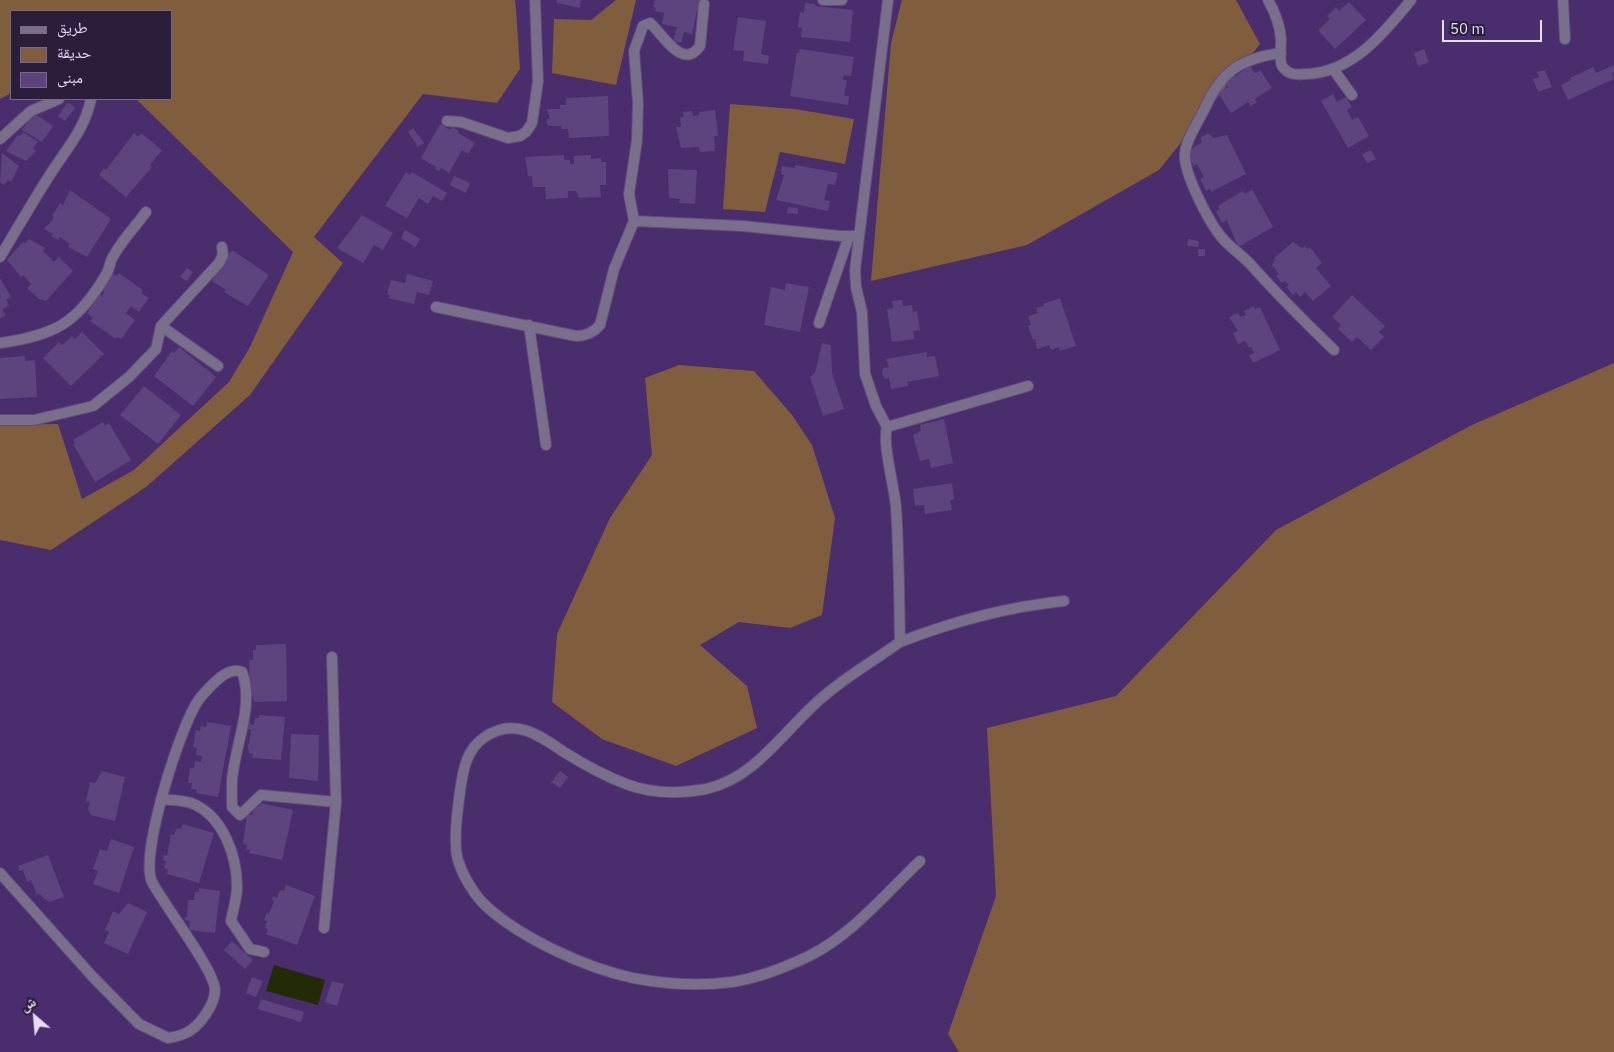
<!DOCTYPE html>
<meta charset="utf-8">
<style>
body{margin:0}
#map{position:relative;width:1614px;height:1052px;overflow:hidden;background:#4a2d6d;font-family:"IBM Plex Sans","Noto Naskh Arabic",sans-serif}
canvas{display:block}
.legend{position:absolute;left:10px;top:10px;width:162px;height:90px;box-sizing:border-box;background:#2a1e3b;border:1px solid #766a88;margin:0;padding:6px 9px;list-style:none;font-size:15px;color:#e8ddfc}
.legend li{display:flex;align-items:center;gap:10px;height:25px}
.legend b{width:25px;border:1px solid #766a88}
.north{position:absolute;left:10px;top:992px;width:50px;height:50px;-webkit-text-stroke:4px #2a1e3b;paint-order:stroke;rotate:333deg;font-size:14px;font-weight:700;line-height:20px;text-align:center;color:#e8ddfc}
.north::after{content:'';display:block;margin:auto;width:18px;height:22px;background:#e8ddfc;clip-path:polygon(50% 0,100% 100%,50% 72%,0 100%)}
.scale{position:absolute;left:1442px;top:20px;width:100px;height:22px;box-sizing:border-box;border:2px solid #e8ddfc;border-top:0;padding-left:6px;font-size:15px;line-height:18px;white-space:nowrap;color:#e8ddfc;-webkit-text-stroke:4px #2a1e3b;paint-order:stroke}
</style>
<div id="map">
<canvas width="1614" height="1052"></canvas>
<ul class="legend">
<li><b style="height:6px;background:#796f8a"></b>طريق</li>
<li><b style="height:14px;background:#805d3d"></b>حديقة</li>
<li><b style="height:14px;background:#5d447e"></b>مبنى</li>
</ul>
<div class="north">ش</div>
<div class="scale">50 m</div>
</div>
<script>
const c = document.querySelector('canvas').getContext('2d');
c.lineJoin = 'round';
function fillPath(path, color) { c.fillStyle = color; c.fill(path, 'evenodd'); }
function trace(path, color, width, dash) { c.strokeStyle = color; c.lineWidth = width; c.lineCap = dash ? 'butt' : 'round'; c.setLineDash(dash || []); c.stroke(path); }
const green = new Path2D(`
 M0 0H515L516 9 520 69 497 103 423 94 314 237 343 263 250 395 146 487 51 550 0 540V425L58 424 82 499 134 470 229 382 250 347 293 252 136 99H171V11H11V93L0 99Z
 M616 0H636L616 85 552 73 554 19 591 20Z
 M902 0H1236L1260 44 1159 170 1027 245 871 281 891 43Z
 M730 104 795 109 854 119 845 164 780 152 765 212 723 209Z
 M1614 363V1052H959L948 1034 996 896 987 728 1116 696 1276 530 1472 425Z
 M679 365 754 371 792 415 812 445 835 518 822 615 790 628 739 622 700 645 747 686 757 728 676 766 602 739 552 702 557 634 610 518 652 455 645 378Z`);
const water = new Path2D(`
 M274 965 325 980 318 1005 266 991Z`);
const building = new Path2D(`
 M557 0H581L580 8 557 3Z
 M655 0H703L701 11 697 10 692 34 684 32 681 43 673 41 677 27 662 24 664 13 655 11 656 8 653 7Z
 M1349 2 1366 20 1335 49 1318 30 1330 19 1327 16 1336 7 1339 11Z
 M805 3 815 4V6L853 10 850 42 801 37 802 28 798 27 800 12 804 13Z
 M738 17 766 21 761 54 769 56 768 64 743 61 744 51 733 50Z
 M800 49 854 57 851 76 844 75 843 80H847L844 96H849L848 105 790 96 797 52 799 53Z
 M1424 49 1429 62 1418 66 1414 53Z
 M1614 65V72L1612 73 1614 79 1568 100 1561 85 1571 80 1570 78 1593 67 1596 73Z
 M1250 66 1255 73 1260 70 1272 88 1255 99 1257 102 1251 106 1248 102 1231 113 1218 93 1228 87 1225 83Z
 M1545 70 1552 87 1538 92 1533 79 1539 77 1537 72Z
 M1333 94 1337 102 1346 97 1352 107 1347 110 1352 120 1358 117 1369 136 1348 148 1321 101Z
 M608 96 609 136 569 138 568 129H562L561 126H549L547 124V119H550L547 109H560V105H566V98Z
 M68 102 75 108 65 121 58 116Z
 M715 110 718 136H714L715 151 700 152 699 147 681 148 676 127H681L680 117H684L683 112 692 111 693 116 699 115V112Z
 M34 113 53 126 42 142 22 130Z
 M440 124 450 130 452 127 459 131 458 133 475 143 468 154 462 150 449 173 441 168 439 171 435 169 436 167 421 158Z
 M413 128 424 143 418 147 408 132Z
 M23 132 38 142 33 148 36 151 26 161 6 151 18 135 20 136Z
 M134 133 138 137 141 133 162 150 150 165 152 167 126 197 99 175 104 168 106 170Z
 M1208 133 1214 138 1227 135 1246 174 1211 192 1210 189 1206 191 1200 179 1204 177 1197 164 1194 166 1187 152 1202 142 1200 138Z
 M1371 150 1376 159 1367 163 1362 154Z
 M2 153 19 166 11 182 8 180 4 185 0 182Z
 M564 155V160H570V164H574V156L591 155V159L601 158V162H606V185H600L601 197 579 198 576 191H568V198L546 199 545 187H533L532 176H528L525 157Z
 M795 165 838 173 835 185 828 184 824 200 830 201 828 211 776 200 784 175 781 174 782 166 795 168Z
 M668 169 697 170 695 204 679 203 680 199 669 198Z
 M406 172 410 175 412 172 447 193 442 201 433 196 428 204 419 198 407 218 385 206Z
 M454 176 470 183 466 193 450 185Z
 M1252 189 1273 227 1238 247 1227 220 1222 223 1216 211 1220 209 1218 206 1229 199 1243 191 1245 194Z
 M70 190 111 219 87 257 68 247 70 244 60 237 58 240 51 236 53 234 44 229 54 218 52 216 60 203 63 205Z
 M788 207 798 208V214L787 213Z
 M362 215 393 233 383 250 374 245 363 263 337 248Z
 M405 230 420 239 415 247 401 238Z
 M29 239 45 248 43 251 54 262 59 257 73 271 46 301 39 299 27 288 31 284 23 275 21 277 7 260 23 242 25 243Z
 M1188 239 1199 241 1198 247 1187 246Z
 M1293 242 1302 248 1305 246 1308 249 1310 247 1322 263 1316 268 1331 286 1313 301 1305 292 1300 297 1296 292 1293 295 1286 287 1289 285 1285 281 1282 283 1276 276 1279 274 1272 265 1275 260 1274 258Z
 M1198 249H1205V256H1198Z
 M232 250 269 275 248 306 224 292 226 290 212 281Z
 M187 268 193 272 187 281 180 277Z
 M119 273 143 290 141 293 149 298 139 312 131 306 126 313 135 320 121 339 117 337 116 339 90 321 93 318 87 313 100 294 102 296 104 292 102 290 113 274 116 276Z
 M407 274 433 281 429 295 417 292 414 304 389 298 390 295 387 294 391 280 405 283Z
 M0 278 11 297 6 300 9 305 2 310 6 315 0 319Z
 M786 283 809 287 800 332 764 325 771 287 785 290Z
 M1352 295 1385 326 1379 332 1384 337 1371 350 1357 337 1352 342 1338 329 1341 325 1332 317Z
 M1060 298 1076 346 1060 351 1059 347 1051 350 1049 345 1037 349 1035 339 1033 340 1028 326 1031 325 1028 316 1038 313 1036 308 1044 306 1043 304Z
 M902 300 903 306 912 305 913 312 917 311 920 330 913 331 914 339 892 342 887 309 893 308 892 301Z
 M1254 306 1255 309 1260 307 1280 350 1253 363 1249 355 1254 353 1251 347 1249 348 1245 341 1238 344 1233 333 1238 331 1229 317 1238 313 1240 317 1246 315 1244 311Z
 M82 332 104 354 71 386 43 358 59 342 62 345 72 336 75 339Z
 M822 343 831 345 832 373 844 409 823 416 810 377 815 373Z
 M179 347 216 377 193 406 154 376 172 351 174 353Z
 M927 352V357L935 356 939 376 907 382 908 386 891 389 889 378 885 379 882 374 883 368 889 367 886 359Z
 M25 356V361L35 360 37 397 0 399V358Z
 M144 386 181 415 158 444 120 415Z
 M944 419 953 463 931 468 929 459 920 461 913 435 921 431 920 425Z
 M103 422 105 426 109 423 131 460 95 482 73 444 75 443 73 440Z
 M952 483 954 499 950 500 952 510 925 514 924 505 915 506 913 489Z
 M286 644 287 701 254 702 250 687 249 660H253V650H256V645Z
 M259 715 285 717 281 760 252 758 253 754 249 753 247 743 249 744 251 730 248 729 249 724 254 725 255 718H259Z
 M207 722 231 726 218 797 196 793 197 790 191 789 192 783H188L190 768H194L195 761 201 762 202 756 196 755 197 748 193 747 196 730 200 731 201 726 206 727Z
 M291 734 319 735 318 781 289 778Z
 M102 771 125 777 115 821 91 815 88 809 90 802 86 801 90 782 95 783Z
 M560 771 568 777 560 788 551 782Z
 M260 803 293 810 282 860 249 853 250 850 246 849 247 845 243 844 247 814 252 815 254 806 259 807Z
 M183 824 214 833 199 883 167 874 168 870 164 868 166 861 163 860 164 855 167 856 171 834 174 835 177 828 181 829Z
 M111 839 134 847 119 893 93 884 98 871 93 869 100 849 107 851Z
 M48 855 64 897 49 902 39 894 37 895 31 880 27 882 23 870 20 871 18 866Z
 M286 885 315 896 297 945 266 934 268 929 265 928 267 921 264 920 267 913 269 914 274 901 272 900 273 896 277 898 280 890 284 891Z
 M199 888 220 891 215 933 189 930 190 921 185 920V917H187L188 900H194L195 892H199Z
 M128 903 147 912 128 954 104 943 109 932 105 930 113 911 119 914Z
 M232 941 253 960 245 969 224 950Z
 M252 977 263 981 256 997 246 993Z
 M332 981 344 984 337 1006 325 1002Z
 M261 999 304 1012 301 1022 258 1009Z`);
const street = new Path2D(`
 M823 0H842
 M888 0 855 270 856 287 862 312 865 374 876 406 887 427C882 444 894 485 896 507 899 552 899 597 900 642 875 660 847 676 824 696 786 727 757 778 706 789 679 794 652 794 626 784 605 776 583 764 564 752 539 735 514 717 485 737 464 750 462 777 459 799 457 814 453 850 459 863 464 878 475 896 487 907 523 939 586 968 633 978 664 984 701 986 732 982 758 978 786 967 809 956 852 935 886 893 920 861
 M1268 0C1275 12 1280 25 1281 40 1281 47 1279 60 1282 66 1288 75 1296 75 1306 74 1352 73 1384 33 1411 0
 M1563 0 1565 39
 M1281 53C1243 58 1222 70 1206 106 1199 121 1183 143 1185 159 1187 179 1210 225 1224 240 1232 249 1243 256 1252 266 1278 295 1306 323 1334 350
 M1333 69 1352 95
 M447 121 461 122 508 138 520 136 526 132 532 123 538 81 535 0
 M0 139 31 111 59 99
 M634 221 743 226 840 236H858
 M0 257C17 229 33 201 51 173 67 148 85 129 91 99
 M436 307 576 336C586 336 593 333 600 325L614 269 634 221 629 194 637 140 638 103 634 51 643 26 650 23C663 34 682 71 700 46L704 4
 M819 323 849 236
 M529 325 546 445
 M161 326 218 366
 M0 343C56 335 78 323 107 273 110 267 110 260 114 255 122 240 136 226 146 212
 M0 420H34L93 406 129 377 156 349 161 326 219 263 223 255 222 247
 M887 427 1028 386
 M900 642C954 621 1006 607 1064 601
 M161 799C170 800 182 800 191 803 223 815 237 856 237 887 237 898 233 910 231 921L250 949 264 952
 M0 873 92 976 139 1024 168 1038C174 1037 180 1036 186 1033 199 1027 215 1005 215 990 215 971 164 905 152 882 139 856 181 722 200 698 209 688 227 665 242 672 254 703 237 741 233 772 231 783 232 795 232 807L240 815 261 795 336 802
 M324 928 336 802 332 657`);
fillPath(green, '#805d3d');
fillPath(water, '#222b06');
fillPath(building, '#5d447e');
trace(street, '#634984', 12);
trace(street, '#796f8a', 10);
</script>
